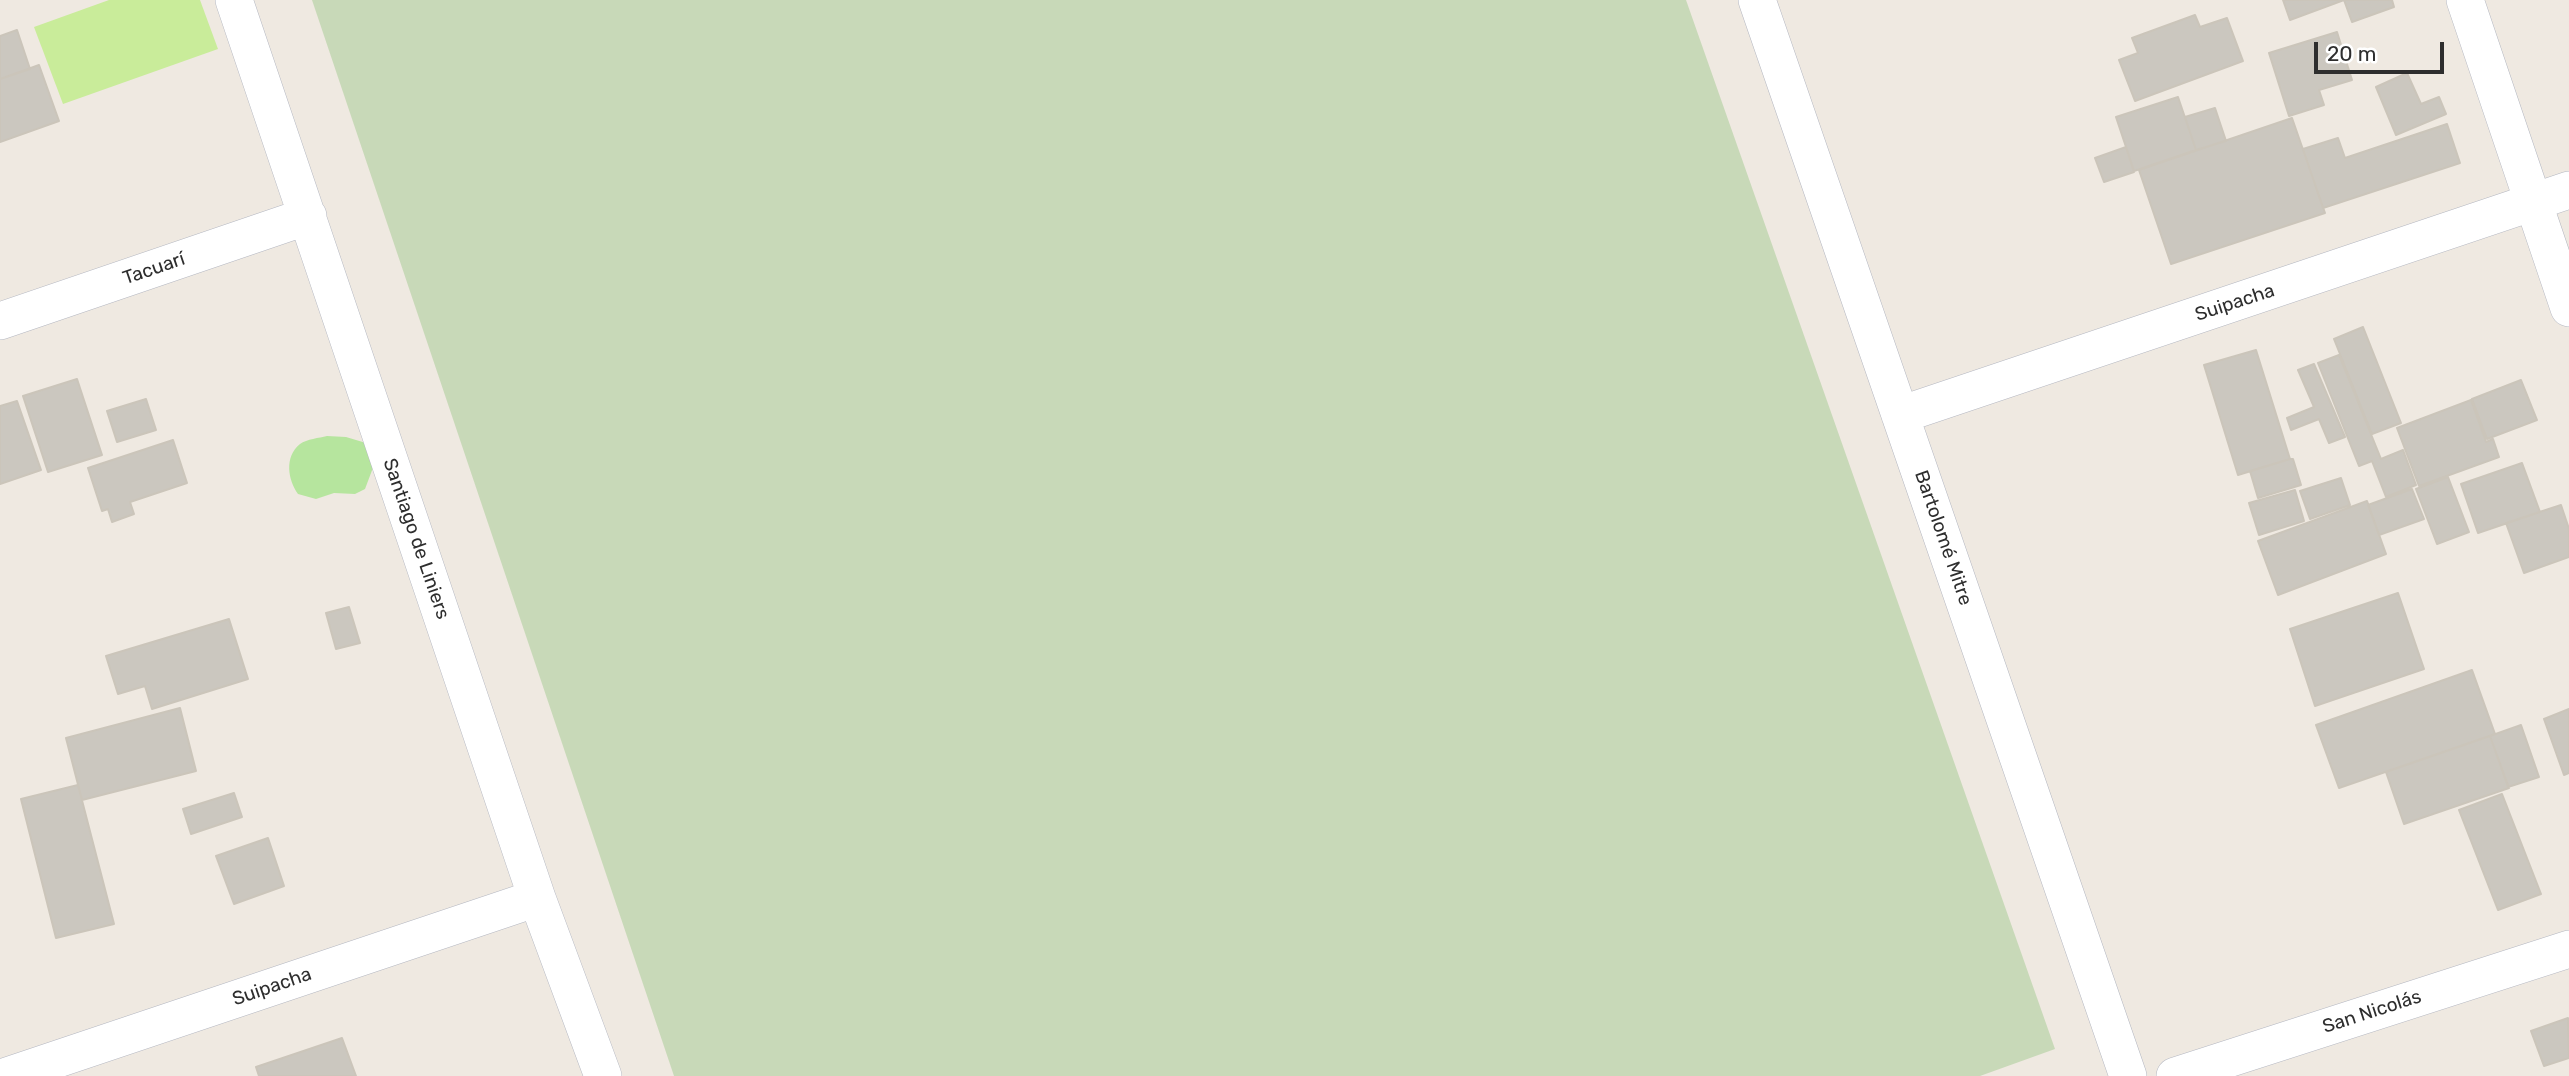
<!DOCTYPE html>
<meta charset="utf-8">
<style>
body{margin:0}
#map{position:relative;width:2569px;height:1076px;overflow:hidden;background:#efe9e1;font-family:Rubik,sans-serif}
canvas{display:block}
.scale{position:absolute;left:2314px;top:42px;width:130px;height:32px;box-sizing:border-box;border:4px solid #2e2e2e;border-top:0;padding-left:9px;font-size:21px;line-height:24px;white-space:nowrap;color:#2e2e2e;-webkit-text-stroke:5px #fff;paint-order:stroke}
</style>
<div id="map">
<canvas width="2569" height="1076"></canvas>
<div class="scale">20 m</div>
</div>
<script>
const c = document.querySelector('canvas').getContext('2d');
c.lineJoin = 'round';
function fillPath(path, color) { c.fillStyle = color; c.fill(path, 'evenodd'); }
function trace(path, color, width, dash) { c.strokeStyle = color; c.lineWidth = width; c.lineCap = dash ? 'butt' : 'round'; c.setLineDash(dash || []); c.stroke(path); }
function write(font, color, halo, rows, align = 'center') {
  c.font = font + ' Rubik,sans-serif'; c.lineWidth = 5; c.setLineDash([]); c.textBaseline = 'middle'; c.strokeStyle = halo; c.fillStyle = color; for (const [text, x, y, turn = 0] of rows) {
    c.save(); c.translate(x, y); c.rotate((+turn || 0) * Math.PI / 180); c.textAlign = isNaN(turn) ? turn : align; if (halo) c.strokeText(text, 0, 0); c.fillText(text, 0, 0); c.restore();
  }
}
const green = new Path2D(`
 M327 436 346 437 366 443 374 465 365 489 355 494 334 493 316 499 298 494C288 480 284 457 300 444 307 439 319 438 327 436Z`);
const cemetery = new Path2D(`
 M312 0H1686L2055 1049 1980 1076H674Z`);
const pitch = new Path2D(`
 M109 0H200L218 49 63 104 34 27Z`);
const building = new Path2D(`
 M2283 0H2392L2394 7 2352 22 2344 0 2290 20Z
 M2195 15 2200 27 2227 18 2243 61 2135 101 2119 60 2138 53 2132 38Z
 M17 30 30 69 0 79V36Z
 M2337 32 2352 80 2319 90 2324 105 2289 116 2269 53Z
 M39 65 59 121 0 142V79Z
 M2407 73 2421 104 2439 97 2446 114 2396 135 2376 87Z
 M2178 97 2196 150 2134 171 2116 117Z
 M2215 108 2226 141 2196 150 2185 117Z
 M2292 118 2325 213 2171 264 2139 170Z
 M2447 124 2460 163 2323 208 2303 149 2338 138 2345 158Z
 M2126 147 2134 172 2104 182 2095 158Z
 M2363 327 2401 423 2372 434 2334 339Z
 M2256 350 2290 459 2238 475 2204 365Z
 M2339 355 2381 459 2403 450 2416 485 2386 497 2372 461 2359 466 2318 363Z
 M2314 364 2345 437 2329 443 2319 419 2291 430 2287 418 2314 407 2298 370Z
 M77 379 102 455 48 472 23 396Z
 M2521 380 2537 420 2487 439 2472 399Z
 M146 399 156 430 117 442 107 411Z
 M2471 400 2486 442 2493 439 2499 457 2419 486 2397 428Z
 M17 401 41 470 0 484V406Z
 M173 440 187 483 130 502 134 514 112 522 108 509 102 511 88 468Z
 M2290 459H2293L2301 485 2258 498 2250 471Z
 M2522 463 2540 512 2478 533 2461 484Z
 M2448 477 2469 532 2437 544 2416 489Z
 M2341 478 2350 505 2310 519 2300 491Z
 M2412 489 2424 519 2379 535 2368 505Z
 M2295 490 2304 521 2259 535 2249 503Z
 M2367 501 2386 554 2278 595 2258 541Z
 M2561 505 2569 529V557L2524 573 2506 523Z
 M2398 593 2424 669 2315 706 2290 629Z
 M349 607 360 643 336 649 326 613Z
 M229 619 248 679 152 709 145 686 118 694 106 656Z
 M2472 670 2495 734 2339 788 2316 725Z
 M180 708 196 771 82 800 66 738Z
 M2569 709V773L2564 775 2544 719Z
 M2521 725 2539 777 2508 787 2490 736Z
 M2490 736 2509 788 2404 824 2386 772Z
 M78 785 114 924 56 938 21 799Z
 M234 793 242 817 191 834 183 809Z
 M2502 794 2541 894 2498 910 2459 810Z
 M268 838 284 886 234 904 216 856Z
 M2568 1018 2569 1058 2544 1066 2531 1031Z
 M342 1038 356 1076H259L256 1067Z`);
const street = new Path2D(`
 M234 0 537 898 603 1076
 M1757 0 2128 1076
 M2465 0 2569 308
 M0 321 308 216
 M1900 415 2569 190
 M7 1076 537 898
 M2175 1076 2569 949`);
const streetNames = [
 ["Tacuarí",154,269,-19],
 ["Suipacha",2235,303,-18],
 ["Bartolomé Mitre",1943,538,71],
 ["Santiago de Liniers",416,539,71],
 ["Suipacha",272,987,-19],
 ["San Nicolás",2372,1012,-18]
];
fillPath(green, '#b6e59e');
fillPath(cemetery, '#c8d9b8');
fillPath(pitch, '#c9ec9a');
fillPath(building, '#cbc7bf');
trace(building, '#cbc5ba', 2);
trace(street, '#b4b7c1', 38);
trace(street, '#fff', 37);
write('19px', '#2e2e2e', '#fff', streetNames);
</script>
